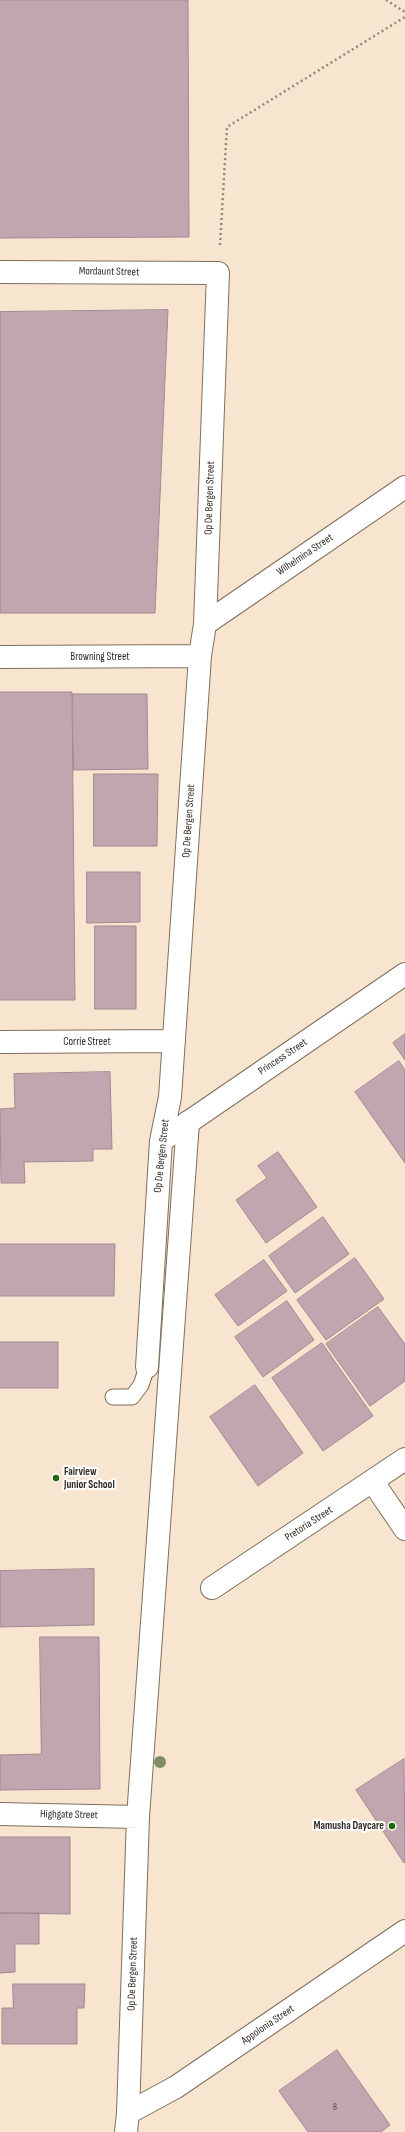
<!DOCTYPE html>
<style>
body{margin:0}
canvas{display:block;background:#f8e5d0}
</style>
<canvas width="405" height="2132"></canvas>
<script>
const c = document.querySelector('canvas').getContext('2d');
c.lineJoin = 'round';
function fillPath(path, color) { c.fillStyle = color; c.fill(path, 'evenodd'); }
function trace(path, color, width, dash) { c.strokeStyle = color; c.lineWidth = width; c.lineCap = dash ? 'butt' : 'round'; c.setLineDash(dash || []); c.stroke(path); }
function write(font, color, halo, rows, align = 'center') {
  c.font = font + ' "Sofia Sans Condensed",sans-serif'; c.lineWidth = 4; c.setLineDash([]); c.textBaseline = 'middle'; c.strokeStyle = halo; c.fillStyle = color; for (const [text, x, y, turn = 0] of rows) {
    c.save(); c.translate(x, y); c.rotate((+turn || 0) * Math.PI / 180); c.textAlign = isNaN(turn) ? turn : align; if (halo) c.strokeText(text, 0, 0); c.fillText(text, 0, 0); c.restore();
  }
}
const building = new Path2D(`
 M0 0H188L189 237 0 238Z
 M168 310 155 613H0V312Z
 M0 692H72L75 1000H0Z
 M73 694H147L148 769 74 770Z
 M94 774H158L157 846H94Z
 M87 872H140V922L87 923Z
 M95 926H136V1009H95Z
 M405 1034V1060L393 1043Z
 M399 1061 405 1070V1163L355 1092Z
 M110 1072 112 1149H93V1161L24 1162 25 1183H1L0 1109 15 1108 14 1074Z
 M278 1152 317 1207 266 1243 236 1200 267 1178 258 1166Z
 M323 1217 349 1254 295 1293 269 1256Z
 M0 1244H115L114 1296H0Z
 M355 1258 384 1299 326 1340 297 1300Z
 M264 1260 287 1291 238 1326 215 1295Z
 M287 1301 314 1340 263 1377 235 1337Z
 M378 1307 405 1344V1381L370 1406 326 1344Z
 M0 1342H58V1388H0Z
 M322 1343 373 1416 323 1451 272 1378Z
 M255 1385 303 1453 258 1486 210 1417Z
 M94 1569V1625L0 1627V1571Z
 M40 1637H99L100 1789 0 1790V1755L41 1754Z
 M404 1759 405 1862 404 1863 356 1790Z
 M0 1837H70V1914L0 1913Z
 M0 1913H39V1944H15V1972L0 1973Z
 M13 1984H85L84 2008H77V2044H2V2008H13Z
 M337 2050 390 2125 381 2132H308L279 2091Z`);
const path = new Path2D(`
 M386 0 405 12
 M220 245 227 127 405 17`);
const service = new Path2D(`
 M113 1397H132L141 1385 147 1367`);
const pedestrian = new Path2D(`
 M138 1817 188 1122`);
const minor = new Path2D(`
 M0 272 218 273 205 624 200 656 170 1097 161 1141 147 1367
 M205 624 405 487
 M0 657 200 656
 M0 1042 174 1041
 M161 1141 405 974
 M373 1482 405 1529
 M212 1588 405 1459
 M0 1814 138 1817 128 2113`);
const secondary = new Path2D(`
 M126 2132 128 2113 176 2087 405 1931`);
const trees = [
 [160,1762]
];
const markers = [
 [56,1478,4,"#1e6906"],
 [392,1826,4,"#1e6906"]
];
const numberNames = [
 ["8",335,2108]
];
const streetNames = [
 ["Mordaunt Street",109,272,1],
 ["Op De Bergen Street",210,498,-88],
 ["Wilhelmina Street",305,555,-34],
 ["Browning Street",100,657],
 ["Op De Bergen Street",189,821,-86],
 ["Corrie Street",87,1042],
 ["Princess Street",283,1057,-34],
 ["Op De Bergen Street",162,1156,-84],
 ["Pretoria Street",309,1524,-33],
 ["Highgate Street",69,1815,1],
 ["Op De Bergen Street",133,1974,-88],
 ["Appolonia Street",268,2025,-34]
];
const poiNames = [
 ["Fairview",64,1472],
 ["Junior School",64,1485],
 ["Mamusha Daycare",384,1826,"right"]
];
fillPath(building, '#c1a6af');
trace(building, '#a38992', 1);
trace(service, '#7f6f5c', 17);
trace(pedestrian, '#7f6f5c', 24);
trace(minor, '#7f6f5c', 24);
trace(secondary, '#7f6f5c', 24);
trace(path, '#948779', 2.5, [2, 3]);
trace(service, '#fff', 15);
trace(pedestrian, '#fff', 22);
trace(minor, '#fff', 22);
trace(secondary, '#fff', 22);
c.fillStyle = '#818c64';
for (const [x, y] of trees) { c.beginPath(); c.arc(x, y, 6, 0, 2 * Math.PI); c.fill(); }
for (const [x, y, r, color] of markers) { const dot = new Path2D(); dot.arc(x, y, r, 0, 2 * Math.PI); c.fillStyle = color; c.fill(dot); trace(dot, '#fff', 1.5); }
write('9px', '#554945', null, numberNames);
write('11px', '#312a22', '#fff', streetNames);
write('bold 11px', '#312a22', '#fff', poiNames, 'left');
</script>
